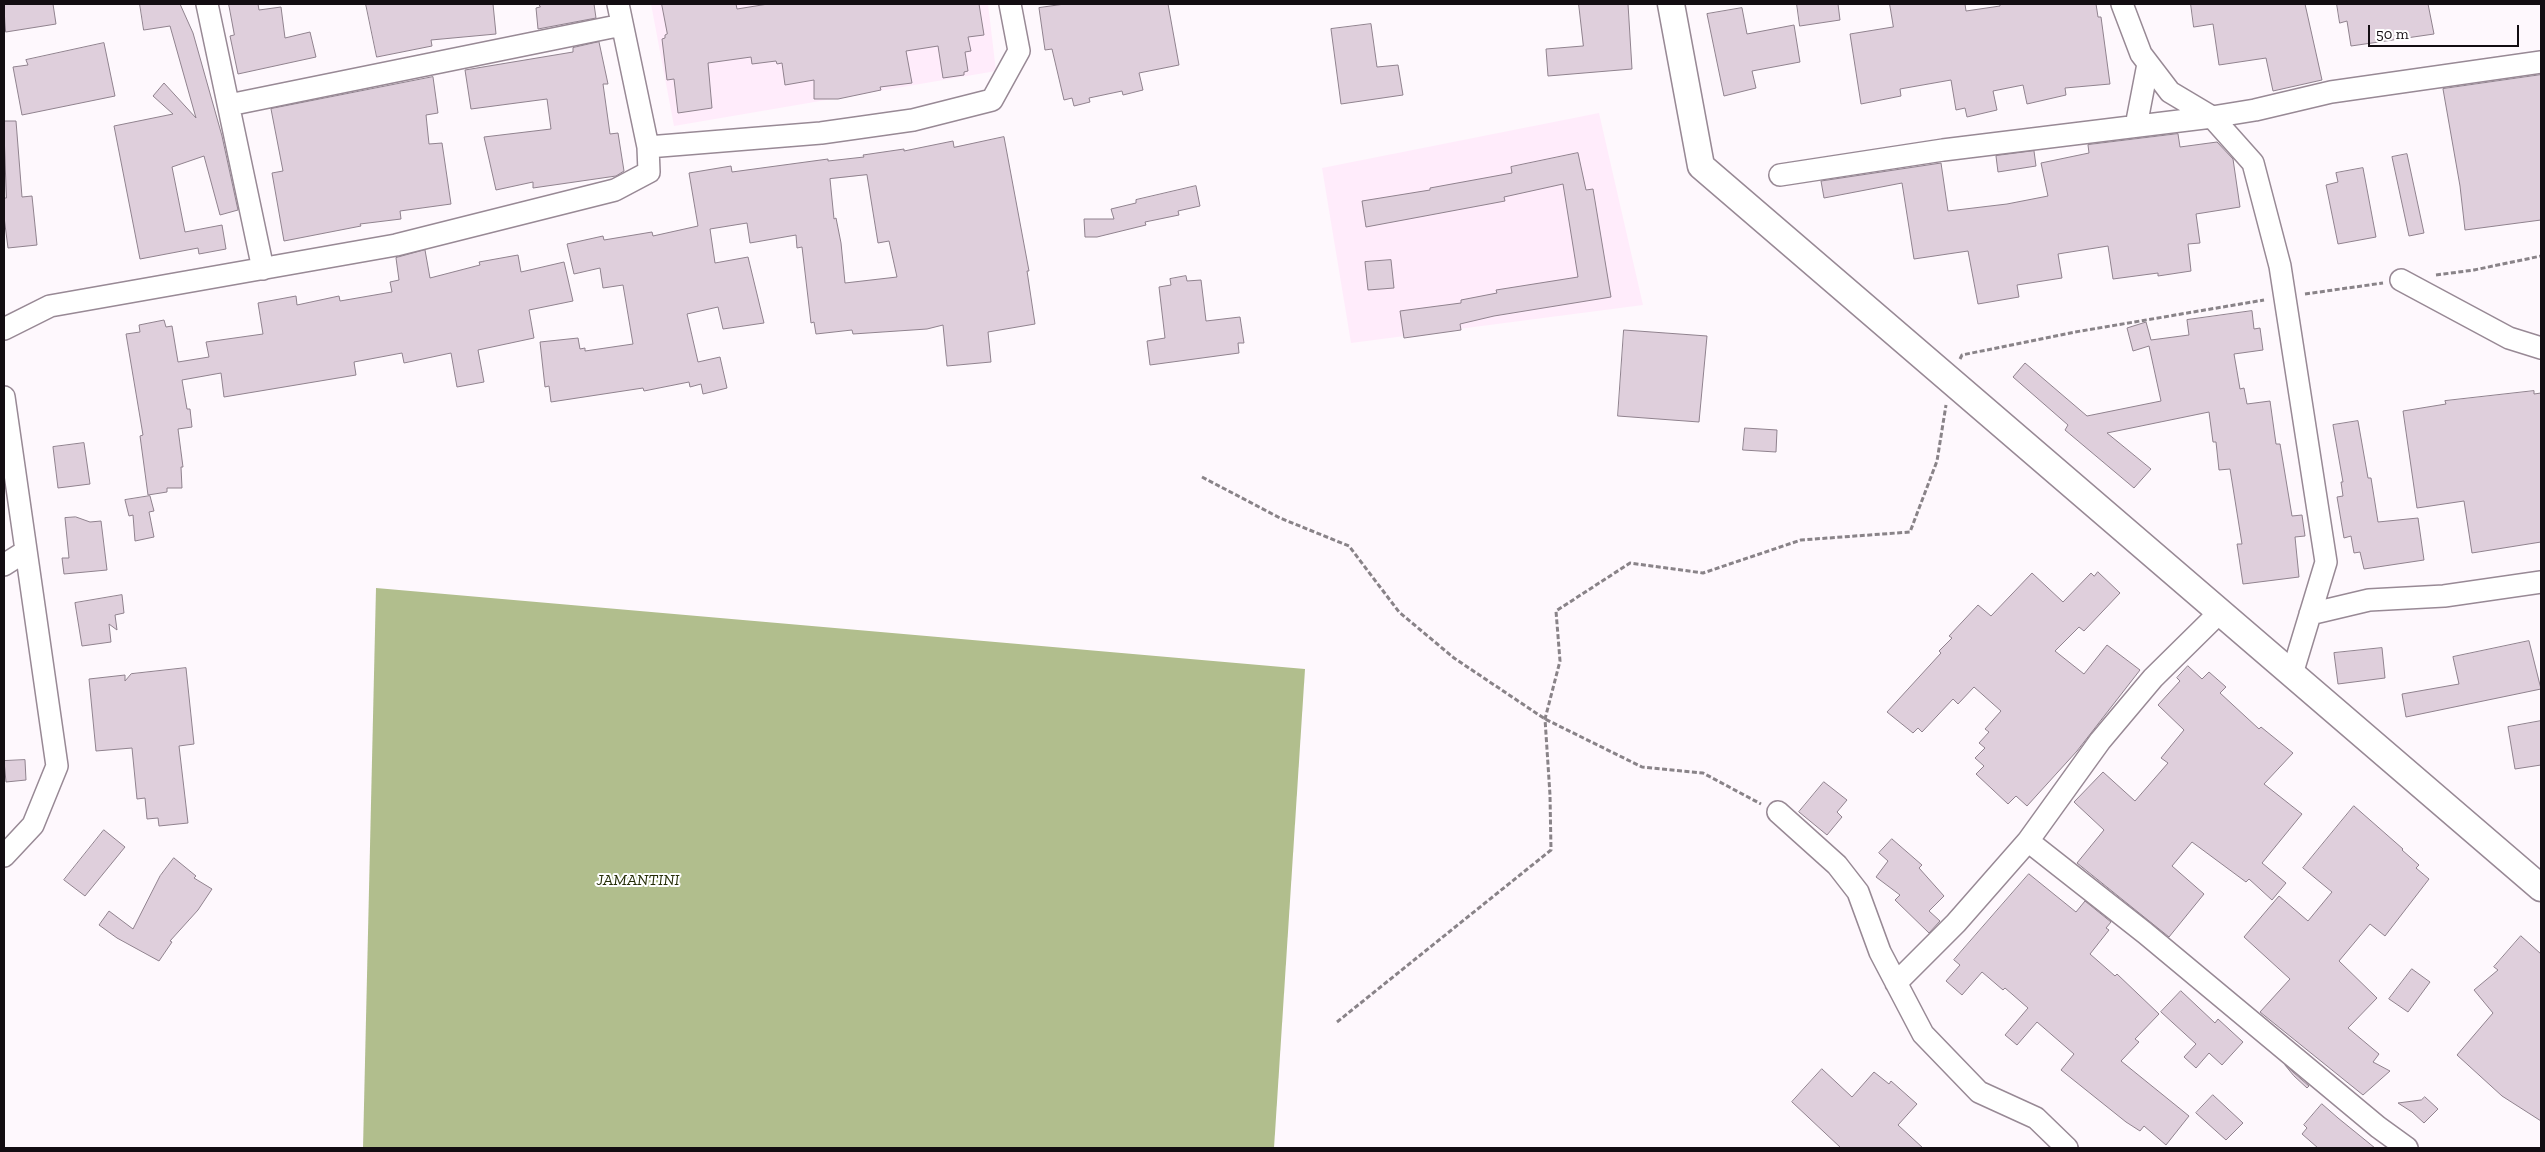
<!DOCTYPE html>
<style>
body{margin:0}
#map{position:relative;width:2545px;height:1152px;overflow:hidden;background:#fef8fd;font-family:"Zilla Slab",serif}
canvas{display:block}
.frame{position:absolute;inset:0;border:5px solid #130d12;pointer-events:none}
.scale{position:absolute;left:2368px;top:25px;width:151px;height:22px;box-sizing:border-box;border:2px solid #130d12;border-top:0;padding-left:6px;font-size:15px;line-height:18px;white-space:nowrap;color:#130d12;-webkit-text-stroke:4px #fff;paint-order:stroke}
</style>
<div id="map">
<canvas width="2545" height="1152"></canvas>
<div class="frame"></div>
<div class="scale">50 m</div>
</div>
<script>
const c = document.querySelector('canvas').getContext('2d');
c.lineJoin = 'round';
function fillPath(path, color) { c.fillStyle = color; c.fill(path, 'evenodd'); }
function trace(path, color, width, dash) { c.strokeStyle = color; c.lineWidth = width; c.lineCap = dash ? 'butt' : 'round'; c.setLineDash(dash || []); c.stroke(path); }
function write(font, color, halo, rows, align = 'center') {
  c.font = font + ' "Zilla Slab",serif'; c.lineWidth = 4; c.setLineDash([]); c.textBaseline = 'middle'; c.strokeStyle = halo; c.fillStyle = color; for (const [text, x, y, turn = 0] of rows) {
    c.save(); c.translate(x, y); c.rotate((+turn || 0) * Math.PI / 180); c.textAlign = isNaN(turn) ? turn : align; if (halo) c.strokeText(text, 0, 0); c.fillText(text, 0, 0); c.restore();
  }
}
const built = new Path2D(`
 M651 4H988L996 71 674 126Z
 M1599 113 1643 305 1351 343 1322 168Z`);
const forest = new Path2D(`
 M376 588 1305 669 1274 1148H363Z`);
const building = new Path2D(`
 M4 4H53L56 24 6 32Z
 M140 4H180L193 33 222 136 238 210 220 215 204 156 172 167 185 232 222 225 226 249 199 254 198 248 140 259 114 126 173 114 153 96 164 83 196 118 170 26 144 30Z
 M229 4H258L259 10 281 7 285 38 310 32 316 57 238 74 230 36 234 35Z
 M366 4H493L496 34 431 40 432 46 377 57Z
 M539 4H594L596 18 538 29 536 8 540 7Z
 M662 4H736L737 9 768 4H979L984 35 968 37 971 51 965 52 968 71 964 72V75L943 78 938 46 906 51 912 83 880 87 881 90 838 99H814V80L785 85 782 63 777 64 776 61 752 64 751 57 708 63 712 108 678 113 674 79 667 80 662 39 665 38V35L667 34Z
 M1065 4H1168L1179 65 1139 73 1143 90 1123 95 1122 91 1089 98 1090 102 1074 106 1072 98 1064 100 1052 49 1045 50 1039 8Z
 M1579 4H1628L1632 69 1548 76 1546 49 1583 46Z
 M1797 4H1838L1840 20 1800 26Z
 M1890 4H1965L1966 11 2000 6V4H2096L2098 17H2101L2110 84 2065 88 2066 95 2027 104 2023 85 1993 91 1997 110 1967 117 1965 108 1956 110 1951 80 1900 89 1901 96 1861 104 1850 34 1893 27Z
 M2191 4H2305L2322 80 2273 91 2266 58 2219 65 2213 24 2194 27Z
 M2337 4H2428L2434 34 2351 46 2347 21 2340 23Z
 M1742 8 1747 34 1794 25 1800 62 1752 71 1756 88 1724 96 1707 14Z
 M1371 24 1377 67 1398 65 1403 95 1341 104 1331 29Z
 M599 42 608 84H603L610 134 618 133 624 171 616 176 533 188V182L496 190 484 137 551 129 547 99 471 109 465 70 573 52V48Z
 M104 43 115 96 22 115 13 67 28 65 26 60Z
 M2541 75V220L2465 230 2460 186 2443 89Z
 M433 77 438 113 426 115 429 144 442 143 451 204 400 211 401 219 360 224 361 226 284 241 272 173 283 171 271 109Z
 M4 121H16L22 197 32 196 37 245 8 248 4 217V198H6Z
 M2178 134 2180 147 2217 142 2233 159 2240 207 2196 214 2200 243 2188 244 2191 271 2158 276V273L2113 279 2108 246 2064 253 2058 254 2062 278 2017 285 2019 297 1978 304 1968 251 1914 259 1902 183 1824 198 1821 181 1941 163 1948 211 2007 204 2048 196 2041 163 2089 153 2088 145Z
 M1004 137 1029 271H1027L1035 324 988 332 991 362 947 366 943 325 927 329 853 334 852 330 816 334 814 322 811 323 802 247 797 248 796 235 750 243 747 223 710 229 715 263 748 257 764 323 723 329 718 307 687 314 698 362 720 357 727 388 703 394 701 384 690 387 689 382 644 391 643 388 551 402 549 386 545 387 540 342 578 338 580 349 585 348V351L633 344 623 285 603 288 600 268 574 274 567 244 603 236 604 240 652 232 653 236 698 226 689 173 731 166 732 172 828 159V161L864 157 863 155 904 149V151L953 141 954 147ZM867 175 878 243 889 241 897 277 845 283 841 243 836 218 834 219 830 179Z
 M2034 151 2036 166 1998 172 1996 156Z
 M1578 153 1586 190 1593 189 1611 297 1494 316 1460 324 1461 330 1404 338 1400 311 1461 303V300L1497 293 1496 290 1578 277 1563 184 1504 197 1505 201 1366 227 1362 201 1430 190V188L1512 173 1511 167Z
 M2407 154 2424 233 2409 236 2392 157Z
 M2363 168 2376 237 2338 244 2326 185 2338 182 2336 173Z
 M1196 186 1200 206 1178 211 1179 215 1145 222 1146 225 1097 237H1085L1084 219H1114L1111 209 1136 203V200Z
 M425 250 430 278 480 265 479 262 518 255 521 272 564 262 573 301 529 310 534 338 478 350 484 382 457 387 451 353 404 363 402 353 354 362 356 375 224 397 221 373 182 380 187 409H190L192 427 178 429 183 467H181L182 488H167V492L148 495 140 436 143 435 126 334 140 332 139 325 164 320 166 327 172 326 178 362 209 357 206 342 263 334 258 303 296 296 297 305 339 296 340 301 392 292 390 282 399 280 396 258Z
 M1391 260 1394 288 1368 290 1365 262Z
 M1186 276 1187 281 1201 280 1206 321 1240 317 1244 343H1238L1239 353 1150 365 1147 341 1165 338 1159 287 1171 285 1170 279Z
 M2252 311 2254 329 2260 328 2263 350 2234 354 2240 389 2244 388 2247 404 2270 401 2276 444H2280L2292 516 2302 515 2305 536 2295 537 2299 577 2243 584 2237 544H2242L2230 469 2219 470 2216 442H2213L2209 412 2107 433 2151 469 2134 488 2065 430 2068 425 2013 377 2025 363 2087 416 2161 401 2149 346 2133 351 2127 328 2146 322 2151 340 2189 335 2187 320Z
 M1624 330 1707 336 1699 422 1618 416Z
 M2534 391V394L2541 393V542L2472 553 2464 501 2417 508 2403 411 2446 404 2445 401Z
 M2358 421 2368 478H2371L2378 522 2418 518 2424 560 2364 569 2360 552 2354 553 2351 536 2344 538 2337 497 2343 496 2341 482H2343L2333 425Z
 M1745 428 1777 430 1776 452 1743 450Z
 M84 443 90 484 58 488 53 447Z
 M150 496 154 511 149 512 154 537 135 541 133 515 129 516 125 500Z
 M76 517 90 522 101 521 107 570 64 574 62 558H69L65 518Z
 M2098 572 2120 593 2084 631 2079 627 2055 651 2084 674 2107 645 2140 670 2077 751 2027 806 2016 796 2008 804 1976 774 1984 766 1975 758 1985 748 1979 743 1989 732 1985 729 2001 711 1974 687 1958 704 1953 699 1922 732 1918 728 1913 733 1887 712 1941 653 1939 651 1952 638 1949 636 1978 605 1991 616 2032 573 2063 602 2091 573 2094 576Z
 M122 595 124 613 115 615 117 630 109 624 111 642 82 646 75 603Z
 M2529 641 2541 689 2406 717 2402 694 2459 684 2453 657Z
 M2382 648 2385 678 2338 684 2334 653Z
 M2188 666 2202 679 2209 672 2226 687 2220 693 2259 729 2261 727 2293 753 2264 784 2302 814 2262 863 2286 883 2272 900 2249 879 2246 882 2192 842 2172 866 2204 894 2169 937 2077 863 2104 830 2074 802 2103 772 2135 801 2168 763 2161 758 2184 730 2158 705 2180 681 2177 678Z
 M186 668 194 744 179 746 188 823 159 826 158 818 147 819 145 798 137 799 132 748 96 751 89 679 125 675V681L131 674Z
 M2541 721V765L2515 769 2508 727Z
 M25 760 26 780 6 782 4 761Z
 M1824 782 1847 800 1837 812 1842 817 1827 835 1799 812Z
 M2354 806 2403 849 2402 850 2419 865 2416 868 2429 879 2385 936 2370 924 2339 961 2377 998 2348 1028 2379 1054 2373 1062 2390 1071 2363 1095 2260 1012 2290 979 2244 937 2279 896 2308 921 2332 892 2303 868Z
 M104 830 125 847 85 896 64 880Z
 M1892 839 1922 865 1919 868 1944 896 1929 911 1940 921 1929 933 1895 900 1900 895 1876 877 1888 861 1879 853Z
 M174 858 196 876 194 878 212 889 198 910 170 941 172 942 159 961 117 938 99 925 109 911 133 929 160 876Z
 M2029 874 2076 912 2085 901 2111 922 2106 928 2109 930 2090 954 2115 976 2117 974 2159 1014 2135 1039 2139 1042 2121 1061 2189 1116 2166 1145 2144 1126 2140 1131 2126 1122 2061 1070 2074 1054 2037 1022 2017 1045 2005 1035 2028 1008 2005 988 2003 990 1982 972 1962 995 1946 981 1960 965 1954 960Z
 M2521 936 2541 954V1121L2502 1096 2457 1055 2493 1013 2474 990 2498 970 2494 967Z
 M2412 969 2430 982 2408 1012 2389 999Z
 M2181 991 2215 1023 2218 1019 2243 1042 2222 1065 2209 1053 2196 1068 2184 1057 2196 1044 2161 1012Z
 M2285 1065 2309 1086 2307 1088 2294 1076Z
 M1822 1069 1852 1097 1874 1072 1889 1084 1891 1081 1917 1104 1898 1125 1923 1148H1841L1792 1102Z
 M2213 1095 2243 1123 2226 1140 2196 1113Z
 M2425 1097 2438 1109 2424 1123 2412 1112 2398 1103 2421 1100Z
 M2322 1104 2338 1118 2375 1148H2318L2302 1134 2307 1128 2304 1125Z`);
const path = new Path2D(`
 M2436 275 2474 270 2541 256
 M2305 294 2383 283
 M1960 359 1962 355 2075 332 2264 300
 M1202 477 1280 518 1349 546 1399 612 1454 658 1545 719 1642 767 1703 773 1761 804
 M1337 1022 1551 850 1550 795 1545 719 1560 661 1556 611 1630 563 1703 573 1801 540 1910 532 1937 461 1946 405`);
const minor = new Path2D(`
 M207 4 263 269
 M2122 4 2141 54 2170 92 2212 117 2253 163 2280 266 2326 562 2292 674
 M229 105 622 25
 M2136 126 2148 64
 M648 147 821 133 913 120 992 100 1019 51 1010 4
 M1780 175 1943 150 2212 117 2255 110 2331 92 2541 62
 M2401 280 2509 338 2541 348
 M4 329 50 306 396 245 615 190 649 172 648 147 618 4
 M4 397 57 766 33 825 4 856
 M4 565 26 551
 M2310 614 2369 600 2444 596 2541 582
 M1778 812 1837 865 1858 892 1880 952 1923 1034 1979 1092 2036 1118 2067 1148
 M2028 841 2145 933 2378 1127 2407 1148
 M1896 983 1956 923 2028 841 2100 741 2153 678 2220 612`);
const tertiary = new Path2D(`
 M1671 4 1701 166 2541 888`);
const parkNames = [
 ["JAMANTINI",638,880]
];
fillPath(built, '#ffecfb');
fillPath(forest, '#b1be8d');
fillPath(building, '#dfcfdc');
trace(building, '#90828e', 1);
trace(minor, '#988995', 24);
trace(tertiary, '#988995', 29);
trace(path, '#898388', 3, [5, 2.5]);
trace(minor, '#fff', 21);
trace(tertiary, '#fff', 26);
write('italic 16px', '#252d07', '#fff', parkNames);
</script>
